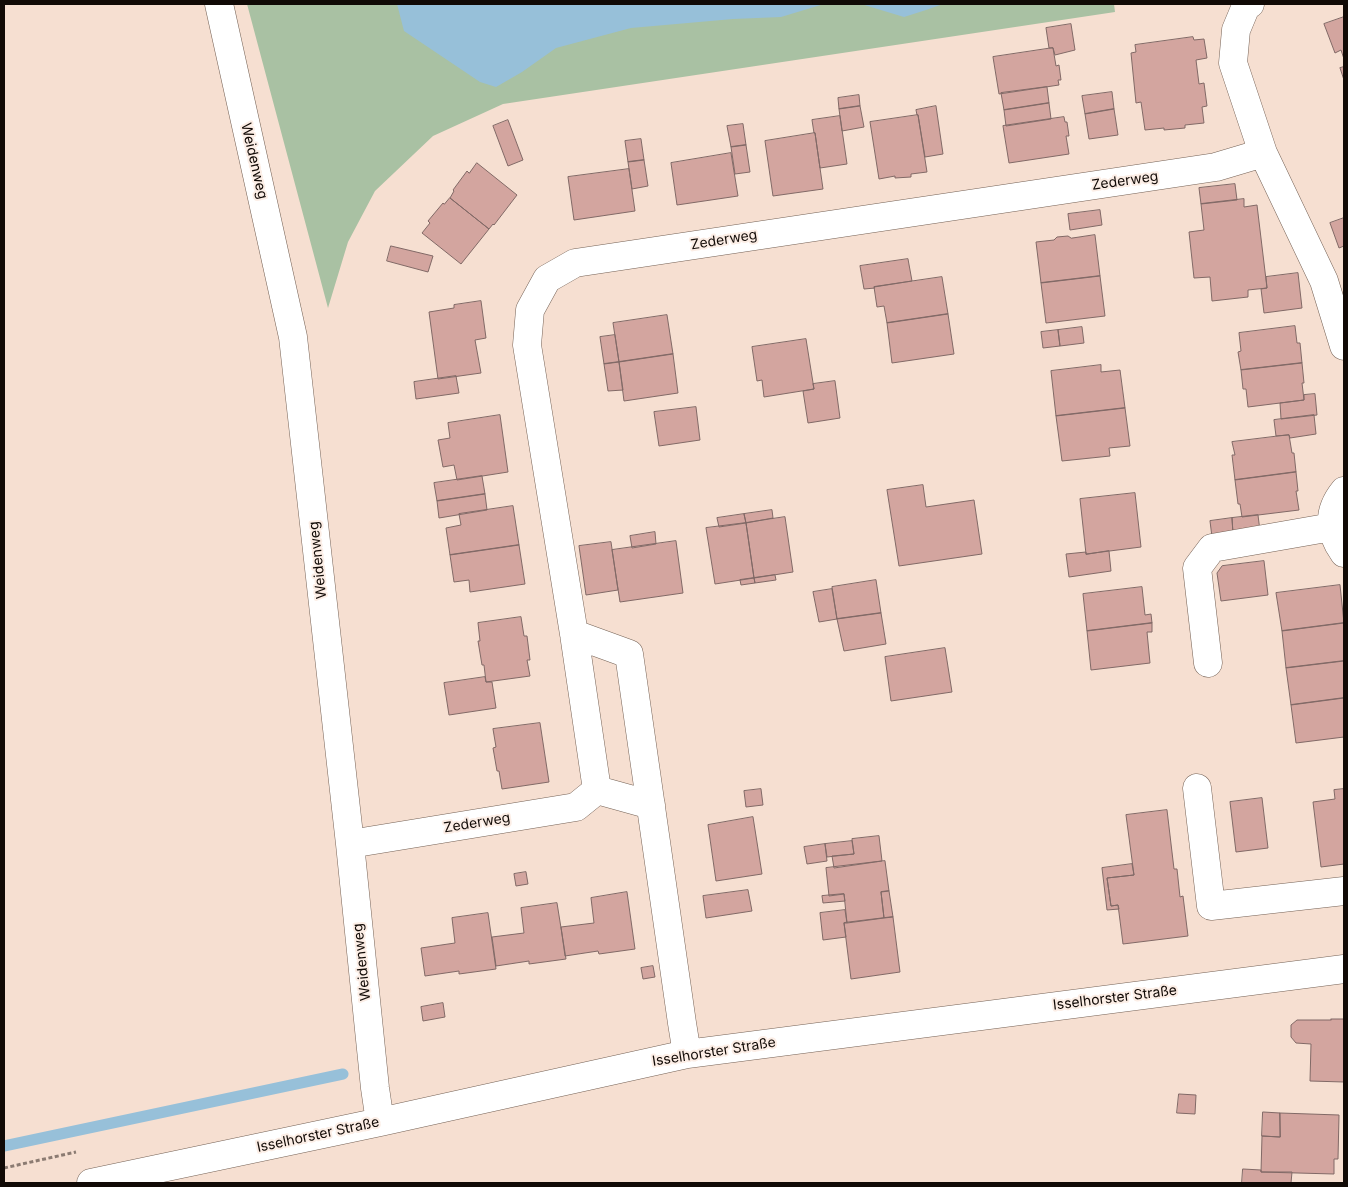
<!DOCTYPE html>
<meta charset="utf-8">
<style>
body{margin:0}
#map{position:relative;width:1348px;height:1187px;overflow:hidden;background:#f6dfd1;font-family:Inter,sans-serif}
canvas{display:block}
.frame{position:absolute;inset:0;border:5px solid #110a06;pointer-events:none}
</style>
<div id="map">
<canvas width="1348" height="1187"></canvas>
<div class="frame"></div>
</div>
<script>
const c = document.querySelector('canvas').getContext('2d');
c.lineJoin = 'round';
function fillPath(path, color) { c.fillStyle = color; c.fill(path, 'evenodd'); }
function trace(path, color, width, dash) { c.strokeStyle = color; c.lineWidth = width; c.lineCap = dash ? 'butt' : 'round'; c.setLineDash(dash || []); c.stroke(path); }
function write(font, color, halo, rows, align = 'center') {
  c.font = font + ' Inter,sans-serif'; c.lineWidth = 4; c.setLineDash([]); c.textBaseline = 'middle'; c.strokeStyle = halo; c.fillStyle = color; for (const [text, x, y, turn = 0] of rows) {
    c.save(); c.translate(x, y); c.rotate((+turn || 0) * Math.PI / 180); c.textAlign = isNaN(turn) ? turn : align; if (halo) c.strokeText(text, 0, 0); c.fillText(text, 0, 0); c.restore();
  }
}
const green = new Path2D(`
 M247 4H1114L1115 12 503 104 433 136 375 191 348 242 328 308Z`);
const water = new Path2D(`
 M397 4H824L781 17 733 19 631 28 556 48 522 72 496 87 480 82 404 31Z
 M861 4H943L926 10 904 17Z`);
const stream = new Path2D(`
 M4 1146 343 1074`);
const building = new Path2D(`
 M1344 17V59L1341 50 1335 53 1324 24Z
 M1071 24 1075 50 1055 55 1053 48H1049L1046 28Z
 M1193 37 1194 40 1204 39 1207 58 1196 60 1199 84 1204 83 1207 106 1202 107 1204 123 1185 125V128L1164 130V128L1145 130 1141 102 1136 103 1131 53 1136 52 1135 45Z
 M1053 48 1056 66 1059 65 1061 80H1058L1059 85 999 94 993 57Z
 M1344 67V80L1340 68Z
 M1047 87 1049 103 1004 110 1001 93Z
 M1112 92 1114 109 1085 114 1082 96Z
 M859 95 860 106 839 109 838 98Z
 M1049 103 1051 119 1006 126 1004 110Z
 M860 106 864 127 842 131 839 109Z
 M936 106 943 154 925 157 918 115H917L916 110Z
 M1114 109 1118 135 1089 139 1085 114Z
 M918 115 927 172 911 174V177L895 178V176L879 179 870 122Z
 M840 116 847 164 820 168 815 133H814L812 120Z
 M1064 117 1065 122H1067L1069 136H1066L1069 154 1009 163 1003 126Z
 M508 120 523 160 508 166 493 126Z
 M743 124 746 145 731 147 727 126Z
 M815 133 823 189 773 196 765 141Z
 M641 139 644 160 628 162 625 141Z
 M746 145 750 172 735 174 731 147Z
 M731 153 738 196 677 205 671 163Z
 M644 160 648 186 632 189 628 162Z
 M477 163 517 195 494 225 493 224 489 229 450 198 454 191 453 190 467 171 469 173Z
 M629 169 635 211 574 220 568 177Z
 M1235 184 1237 200 1201 204 1199 188Z
 M450 198 489 229 461 264 422 233 430 223 428 221 443 203 444 204Z
 M1244 199V207L1257 205 1267 288 1248 290V297L1212 301 1210 277 1194 278 1189 232 1204 230 1201 204Z
 M1100 210 1102 225 1070 230 1068 214Z
 M1344 218V246L1339 248 1330 223Z
 M1095 235 1100 276 1041 283 1036 242 1054 240 1057 237 1068 236 1071 238Z
 M391 246 433 256 428 272 387 261Z
 M908 259 912 281 874 287 875 288 864 289 860 266Z
 M1298 273 1302 308 1264 313 1261 289 1267 288 1266 277Z
 M1100 276 1105 316 1046 323 1041 283Z
 M942 277 948 314 887 323 884 306 877 307 874 287Z
 M481 301 486 338 475 340 481 373 438 379 429 312 454 308V305Z
 M948 314 954 354 892 363 887 323Z
 M667 315 673 354 619 362 613 323Z
 M1295 326 1297 343H1300L1302 363 1241 370 1238 352 1241 351 1239 333Z
 M1082 327 1084 343 1060 346 1058 330Z
 M1058 330 1060 346 1043 348 1041 332Z
 M615 335 619 362 604 364 600 337Z
 M806 339 814 389 764 397 762 380 757 381 752 347Z
 M673 354 678 393 624 401 619 362Z
 M619 362 623 390 608 391 604 364Z
 M1302 363 1304 383H1302L1304 400 1248 407 1246 389H1243L1241 370Z
 M1101 365V372L1120 370 1125 408 1056 416 1051 371Z
 M456 376 459 393 416 399 414 382Z
 M835 381 840 418 808 423 803 391 814 389 813 384Z
 M1315 394 1317 415 1281 419 1280 403 1304 400V395Z
 M696 407 700 440 659 446 654 412Z
 M1125 408 1130 446 1109 448 1110 456 1062 461 1056 416Z
 M500 415 508 472 457 480 454 465 443 467 438 440 450 438 448 423Z
 M1314 415 1316 434 1290 438 1289 435 1276 436 1274 420Z
 M1289 435 1292 453H1294L1296 472 1235 480 1232 455H1235L1232 442Z
 M1296 472 1298 491H1296L1299 510 1242 517 1240 504H1238L1235 480Z
 M482 476 485 494 437 501 434 483Z
 M923 485 926 507 974 500 982 554 899 566 887 490Z
 M1135 493 1141 547 1086 554 1080 499Z
 M485 494 487 510 439 518 437 501Z
 M513 506 519 545 450 555 446 528 461 525 459 514Z
 M772 510 773 518 746 523 744 514Z
 M744 514 746 523 719 527 717 518Z
 M1258 515 1260 531 1233 534 1232 518Z
 M785 517 793 572 754 578 746 523Z
 M1232 518 1233 534 1212 537 1210 521Z
 M746 523 754 578 715 584 706 528Z
 M655 532 656 544 632 548 630 536Z
 M676 541 683 593 620 602 612 550Z
 M611 542 618 590 586 595 579 546Z
 M519 545 525 584 470 592 469 580 454 582 450 555Z
 M1109 551 1111 571 1069 577 1066 554 1086 552V554Z
 M1264 561 1268 595 1221 601 1217 573 1222 566Z
 M775 575 776 580 755 583 754 578Z
 M754 578 755 583 741 585 740 580Z
 M876 580 881 613 837 619 832 587Z
 M1340 585 1344 623 1282 631 1276 593Z
 M1142 587 1145 615 1151 614 1152 623 1087 631 1083 594Z
 M832 589 837 619 819 622 813 592Z
 M881 613 886 644 844 651 837 619Z
 M521 617 524 636H527L530 660H527L530 676 486 682 484 665H482L478 641H480L478 623Z
 M1152 623V632H1147L1150 663 1091 670 1087 631Z
 M1344 623V661L1286 668 1282 631Z
 M945 648 952 692 891 701 885 657Z
 M1344 661V698L1291 705 1286 668Z
 M485 677 486 682H492L496 708 449 715 444 683Z
 M1344 698V737L1296 743 1291 705Z
 M540 723 549 782 502 789 499 771H497L493 748 496 747 493 729Z
 M761 789 763 805 746 807 744 791Z
 M1344 789V864L1321 867 1313 802 1335 799 1334 790Z
 M1262 798 1268 848 1236 852 1230 802Z
 M1167 810 1174 869H1177L1180 897 1183 896 1188 936 1123 944 1118 905 1111 906 1107 878 1134 875 1126 815Z
 M753 817 762 874 716 881 708 825Z
 M879 836 882 861 834 868 832 856 854 854 852 839Z
 M852 841 854 854 827 857 825 844Z
 M825 844 827 861 807 864 804 847Z
 M885 861 889 891 881 892 884 918 847 923 844 894 829 896 826 868Z
 M1132 864 1134 875 1107 878 1111 906 1118 905 1119 909 1107 910 1102 868Z
 M526 872 528 884 516 886 514 874Z
 M748 890 752 911 706 918 703 896Z
 M889 891 893 917 884 918 881 892Z
 M627 892 635 949 599 954 598 951 565 956 561 927 594 923 591 898Z
 M844 894 845 901 823 903 822 896Z
 M557 903 566 959 529 964V961L496 966 492 937 524 933 521 908Z
 M845 910 847 923H844L846 937 823 940 820 913Z
 M488 913 496 969 459 974V971L425 976 421 948 455 943 452 918Z
 M893 917 900 972 851 979 844 923Z
 M653 966 655 977 643 979 641 968Z
 M443 1003 445 1017 423 1021 421 1007Z
 M1331 1019H1344V1082L1310 1081 1311 1044 1296 1043 1291 1037V1025L1297 1020H1331Z
 M1179 1094 1196 1095 1195 1114 1177 1113Z
 M1263 1112 1280 1113V1137L1262 1136Z
 M1280 1113 1339 1115 1338 1159H1334V1174L1261 1172 1262 1136 1280 1137Z
 M1243 1169 1261 1170V1172H1292L1291 1183H1242Z`);
const path = new Path2D(`
 M4 1168 76 1152`);
const minor = new Path2D(`
 M219 4 293 337 350 844 375 1088 380 1122
 M1250 4 1246 6 1236 30 1233 63 1263 153 1324 281 1344 346
 M1344 491C1327 512 1329 532 1344 553
 M574 634 629 654 682 1023 687 1054
 M1208 663 1197 568 1212 548 1332 527
 M1197 788 1211 906 1344 891
 M651 805 597 790 574 634 527 345 530 310 547 279 575 263 1216 167 1263 153
 M350 844 576 807 597 790
 M91 1183 380 1122 687 1054 1344 969`);
const streetNames = [
 ["Weidenweg",254,161,77],
 ["Zederweg",1125,181,-8],
 ["Zederweg",724,240,-9],
 ["Weidenweg",318,560,-96],
 ["Zederweg",477,823,-9],
 ["Weidenweg",362,962,-96],
 ["Isselhorster Straße",1115,998,-7],
 ["Isselhorster Straße",714,1052,-9],
 ["Isselhorster Straße",318,1135,-12]
];
fillPath(green, '#a9c1a3');
fillPath(water, '#97c0d9');
trace(stream, '#97c0d9', 11);
fillPath(building, '#d3a59f');
trace(building, '#816966', 1);
trace(minor, '#756256', 29);
trace(path, '#8b7b72', 3, [4, 2.5]);
trace(minor, '#fff', 28);
write('14px', '#110a06', '#fceee6', streetNames);
</script>
